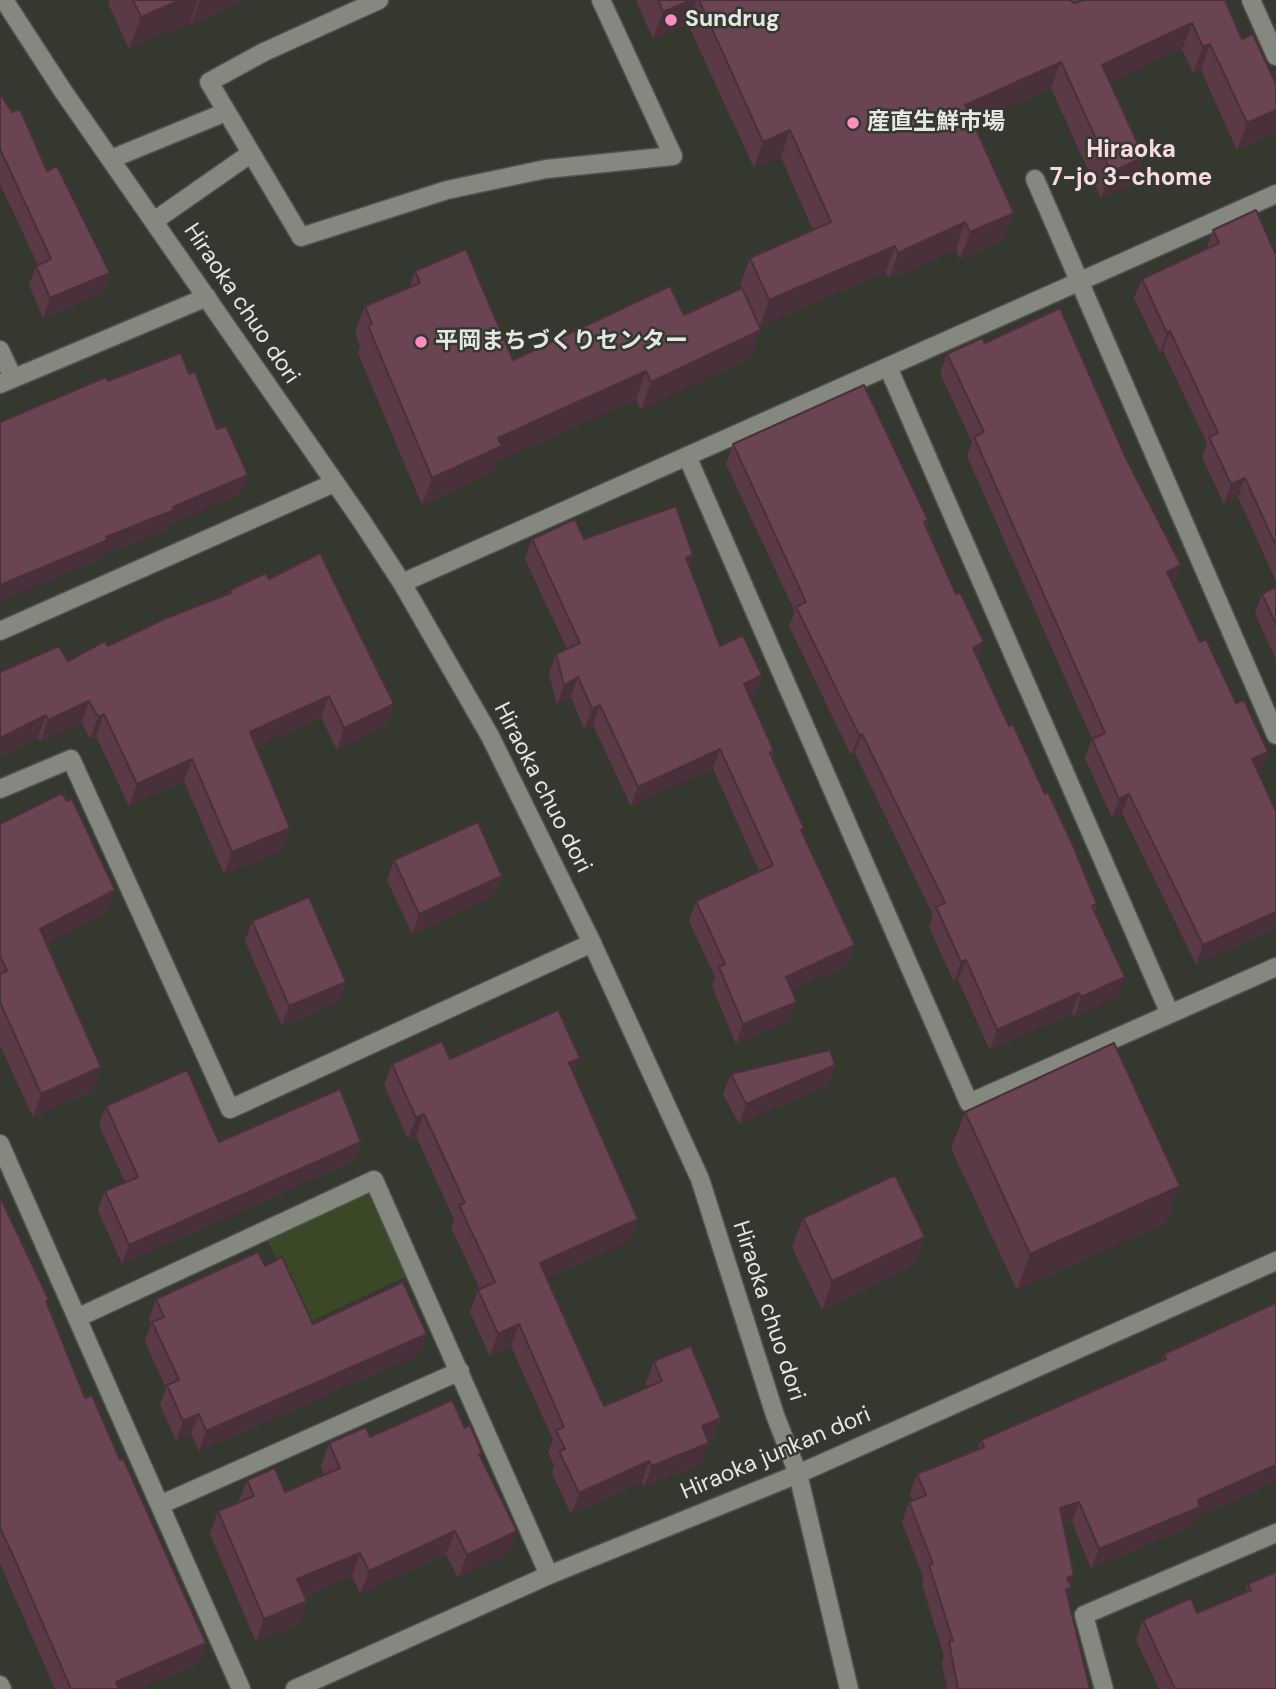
<!DOCTYPE html>
<meta charset="utf-8">
<style>
body{margin:0}
canvas{display:block;background:#34382f}
</style>
<canvas width="1276" height="1689"></canvas>
<script>
const c = document.querySelector('canvas').getContext('2d');
c.lineJoin = 'round';
function fillPath(path, color) { c.fillStyle = color; c.fill(path, 'evenodd'); }
function trace(path, color, width, dash) { c.strokeStyle = color; c.lineWidth = width; c.lineCap = dash ? 'butt' : 'round'; c.setLineDash(dash || []); c.stroke(path); }
function write(font, color, halo, rows, align = 'center') {
  c.font = font + ' "DM Sans","Noto Sans JP",sans-serif'; c.lineWidth = 5; c.setLineDash([]); c.textBaseline = 'middle'; c.strokeStyle = halo; c.fillStyle = color; for (const [text, x, y, turn = 0] of rows) {
    c.save(); c.translate(x, y); c.rotate((+turn || 0) * Math.PI / 180); c.textAlign = isNaN(turn) ? turn : align; if (halo) c.strokeText(text, 0, 0); c.fillText(text, 0, 0); c.restore();
  }
}
const green = new Path2D(`
 M374 1180 415 1272 309 1322 263 1232Z`);
const service = new Path2D(`
 M379 0 264 52 209 82 301 237 447 190 546 169 673 156 601 0
 M111 159 226 112
 M154 221 250 154`);
const minor = new Path2D(`
 M1251 0 1276 56
 M1035 179 1276 735
 M0 350 13 378
 M888 367 1170 1014
 M0 384 207 297
 M687 456 969 1103 1276 967
 M402 583 1276 194
 M0 631 334 483
 M0 789 71 759 230 1109 592 943
 M0 1144 241 1689
 M79 1317 374 1180 549 1575
 M162 1504 460 1371
 M0 1685 2 1689
 M1104 1689 1084 1615 1276 1533`);
const tertiary = new Path2D(`
 M4 0 63 91 361 520 402 583 490 736 592 943 700 1179 775 1415 798 1474 849 1689
 M295 1689 549 1575 798 1474 1276 1261`);
const wall = new Path2D(`
 M109 0H245L191 25 190 22 129 49 108 3Z
 M636 0H1080L1075 2 1225 0 1276 132 1237 150 1201 70 1193 73 1182 49 1110 83 1134 183 1101 198 1051 88 973 123 1004 239 960 259 956 249 889 279 886 272 760 326 740 285 750 258 813 230 781 157 754 168 688 24 653 39Z
 M0 94 110 273 103 293 43 318 29 285 36 266 38 265 0 184Z
 M1213 230 1276 255V581L1238 497 1224 504 1202 457 1207 443 1163 351 1160 352 1134 298 1142 279 1206 250Z
 M415 271 513 360 684 315 751 357 641 410 636 399 496 462 492 473 422 505 358 353 360 346 355 333 365 306 409 288Z
 M985 343 1174 585 1200 642 1236 703 1268 752 1261 771 1258 772 1276 811V928L1196 964 1122 813 1112 818 1085 758 1092 739 967 456 972 442 940 373 947 354Z
 M733 444 928 520 926 526 956 594 984 642 978 659 1009 726 1045 794 1097 904 1095 911 1118 997 1074 1017 1072 1013 990 1050 958 980 954 982 929 927 933 915 855 753 851 755 789 626 795 612 726 464Z
 M532 539H584L693 555 689 566 720 646 762 675 755 695 750 697 774 751 772 757 802 834 848 965 792 990 797 1002 789 1021 736 1044 712 986 715 977 689 921 696 901 759 871 713 768 631 806 593 725 584 729 571 697 557 705 549 674 556 654 567 649 525 559Z
 M269 579 394 704 386 726 337 750 321 717 256 747 282 850 224 874 184 781 129 806 96 736 90 739 82 723 40 742 38 737 0 756V672L68 661 108 646 228 595 230 590Z
 M1276 587V660L1255 613 1262 594Z
 M0 824 106 913 47 944 93 1091 33 1117 0 1045Z
 M394 860 502 876 495 896 412 934 387 880Z
 M252 921 346 982 338 1002 282 1026 245 941Z
 M580 1058 574 1074 638 1219 630 1241 546 1278 604 1406 648 1387 646 1383 654 1361 721 1418 713 1439 708 1441 701 1464 644 1487 642 1482 571 1514 552 1473 554 1465 548 1452 553 1440 511 1346 490 1356 470 1312 478 1290 480 1289 451 1227 454 1219 416 1136 408 1139 384 1085 392 1064 450 1059Z
 M835 1065 828 1085 739 1124 723 1094 731 1074Z
 M106 1106 219 1142H361L354 1161 122 1264 98 1210 105 1191 125 1182 99 1125Z
 M965 1112 1167 1222 1017 1290 951 1148Z
 M0 1197 49 1300 48 1304 85 1398 199 1663 139 1689H55L0 1563Z
 M803 1218 914 1266 822 1310 792 1247Z
 M265 1266 313 1324 427 1334 420 1354 199 1451 191 1433 176 1441 160 1405 166 1388 145 1342 151 1324 149 1319 156 1299Z
 M1276 1303V1481L1196 1517 1193 1526 1091 1568 1072 1522 1063 1525 1070 1584 1068 1598 1090 1689H947L942 1662 944 1656 922 1584 924 1579 902 1522 909 1502 913 1500 910 1494 917 1474 977 1450 981 1440 1161 1361 1164 1354Z
 M465 1428 481 1457 517 1531 508 1554 458 1578 446 1554 360 1594 352 1576 305 1596 298 1624 256 1642 210 1534 218 1511 238 1503 247 1480 285 1492 324 1475 321 1466 329 1443 370 1437Z
 M1276 1572V1689H1159L1136 1640 1143 1620 1197 1613 1245 1592 1248 1584Z`);
const shadedWall = new Path2D(`
 M180 0H198L190 22 129 49 141 17Z
 M200 0H245L191 25Z
 M691 0H697L688 24 653 39 663 12Z
 M1192 23 1182 49 1092 91 1102 65Z
 M1210 44 1201 70 1193 73 1203 47Z
 M1061 62 1051 88 955 131 965 105Z
 M1276 110V132L1237 150 1247 123Z
 M790 130 781 157 754 168 763 142Z
 M1144 157 1134 183 1101 198 1111 172Z
 M1014 213 1004 239 960 259 970 232Z
 M965 222 956 249 889 279 898 253Z
 M895 246 886 272 760 326 769 300Z
 M110 273 103 293 43 318 50 298Z
 M761 330 751 357 641 410 651 382Z
 M1170 331 1163 351 1160 352 1167 333Z
 M646 371 636 399 496 462 492 473 422 505 432 478 498 438Z
 M248 475 240 494 169 525 167 530 102 556 100 560 0 601V585L173 507Z
 M1245 478 1238 497 1224 504 1231 484Z
 M693 555 686 574V558Z
 M1181 565 1174 585 1160 591 1167 572Z
 M984 642 977 662 973 648Z
 M762 675 755 695 736 703 744 684Z
 M578 677 571 697 557 705 564 685Z
 M329 696 321 717 242 754 250 732Z
 M89 701 82 723 40 742 48 720Z
 M394 704 386 726 337 750 344 728Z
 M600 705 593 725 584 729 592 709Z
 M104 714 96 736 90 739 98 717Z
 M46 715 38 737 0 756V738Z
 M862 734 855 753 851 755 859 735Z
 M720 749 713 768 631 806 638 787Z
 M1268 752 1261 771 1245 778 1252 759Z
 M192 759 184 781 129 806 137 784Z
 M1129 794 1122 813 1112 818 1119 799Z
 M290 828 282 850 224 874 232 852Z
 M502 876 495 896 412 934 419 914Z
 M115 890 106 913 31 953 40 929Z
 M1276 912V928L1196 964 1203 945Z
 M855 945 848 965 779 996 786 977Z
 M966 960 958 980 954 982 961 962Z
 M1125 977 1118 997 1074 1017 1081 997Z
 M346 982 338 1002 282 1026 289 1006Z
 M1079 993 1072 1013 990 1050 997 1030Z
 M797 1002 789 1021 736 1044 743 1024Z
 M580 1058 572 1080 569 1063Z
 M835 1065 828 1085 739 1124 746 1104Z
 M101 1067 93 1091 33 1117 41 1094Z
 M424 1114 416 1136 408 1139 416 1118Z
 M361 1142 354 1161 122 1264 129 1245Z
 M1180 1186 1167 1222 1017 1290 1030 1254Z
 M638 1219 630 1241 532 1284 540 1263Z
 M925 1237 914 1266 822 1310 832 1281Z
 M519 1324 511 1346 490 1356 498 1334Z
 M427 1334 420 1354 199 1451 206 1431Z
 M199 1414 191 1433 176 1441 183 1421Z
 M721 1418 713 1439 694 1447 702 1426Z
 M709 1443 701 1464 644 1487 652 1466Z
 M649 1461 642 1482 571 1514 579 1493Z
 M1276 1465V1481L1196 1517 1193 1526 1091 1568 1099 1549 1198 1500Z
 M1079 1502 1072 1522 1052 1528 1060 1508Z
 M455 1531 446 1554 360 1594 369 1571Z
 M517 1531 508 1554 458 1578 467 1555Z
 M360 1553 352 1576 289 1602 297 1579Z
 M1074 1575 1069 1589 1072 1587 1064 1607 1067 1578Z
 M307 1601 298 1624 256 1642 264 1619Z
 M206 1643 199 1663 139 1689H114L116 1682Z`);
const building = new Path2D(`
 M133 0H180L141 17Z
 M658 0H691L663 12Z
 M699 0H1070L1074 3 1084 0H1225L1242 39 1253 34 1276 84V110L1247 123 1210 44 1203 47 1192 23 1102 65 1144 157 1111 172 1061 62 965 105 1014 213 970 232 965 222 898 253 895 246 769 300 750 258 831 222 790 130 763 142Z
 M0 94 12 112 20 109 47 171 57 166 110 273 50 298 36 266 51 259 0 149Z
 M1256 210 1276 255V546L1245 478 1231 484 1209 437 1218 433 1170 331 1167 333 1142 279 1219 243 1213 230Z
 M466 249 513 360 670 286 684 315 742 288 761 330 651 382 646 371 498 438 502 446 432 478 368 326 372 324 365 306 420 283 415 271Z
 M1060 308 1126 458 1181 565 1167 572 1200 642 1206 639 1236 703 1244 700 1268 752 1252 759 1276 811V912L1203 945 1129 794 1119 799 1092 739 1105 733 974 437 984 432 947 354 982 338 985 343Z
 M181 353 189 374 195 372 217 429 226 426 248 475 173 507 174 510 106 537 108 540 0 585V422L106 377 108 381Z
 M864 385 928 520 924 522 956 594 960 592 984 642 973 648 1009 726 1013 724 1045 794 1048 792 1072 843 1097 904 1092 906 1125 977 1081 997 1079 993 997 1030 966 960 961 962 936 907 945 903 862 734 859 735 796 607 806 602 733 444Z
 M676 506 693 555 686 558 720 646 743 635 762 675 744 684 774 751 770 753 804 828 801 830 855 945 786 977 797 1002 743 1024 719 967 725 964 696 901 773 865 720 749 638 787 600 705 592 709 578 677 564 685 556 654 580 643 532 539 575 519 584 539Z
 M320 553 394 704 344 728 329 696 250 732 290 828 232 852 192 759 137 784 104 714 98 717 89 701 48 720 46 715 0 738V672L59 646 68 661 105 641 108 646 166 618 231 593 230 590 266 573 269 579Z
 M1276 587V625L1262 594Z
 M62 793 67 801 72 799 115 890 40 929 101 1067 41 1094 0 1002V974L7 971 0 956V824Z
 M478 822 502 876 419 914 394 860Z
 M309 897 346 982 289 1006 252 921Z
 M558 1010 580 1058 569 1063 638 1219 540 1263 604 1406 662 1381 654 1361 691 1346 721 1418 702 1426 709 1443 652 1466 649 1461 579 1493 559 1451 565 1449 556 1430 564 1427 519 1324 498 1334 478 1290 495 1282 459 1205 465 1203 424 1114 416 1118 392 1064 442 1041 450 1059Z
 M1114 1043 1180 1186 1030 1254 965 1112Z
 M830 1050 835 1065 746 1104 731 1074Z
 M187 1070 219 1142 340 1089 361 1142 129 1245 105 1191 138 1177 106 1106Z
 M895 1175 925 1237 832 1281 803 1218Z
 M0 1197 49 1300 46 1301 85 1398 92 1395 120 1460 123 1458 206 1643 116 1682 119 1689H71L16 1562 0 1528Z
 M258 1252 265 1266 282 1257 313 1324 403 1282 427 1334 206 1431 199 1414 183 1421 167 1385 179 1380 152 1322 164 1317 156 1299Z
 M1276 1303V1465L1198 1500 1200 1507 1099 1549 1079 1502 1060 1508 1074 1575 1067 1578 1072 1587 1066 1590 1090 1689H958L949 1642 953 1641 929 1565 933 1564 909 1502 926 1495 917 1474 984 1447 981 1440 1166 1359 1164 1354Z
 M452 1400 465 1428 470 1425 482 1453 479 1454 517 1531 467 1555 455 1531 369 1571 360 1553 297 1579 307 1601 264 1619 218 1511 254 1496 247 1480 275 1468 285 1492 340 1468 329 1443 366 1427 370 1437Z
 M1276 1572V1689H1175L1143 1620 1191 1598 1197 1613 1251 1590 1248 1584Z`);
const markers = [
 [671,20,7,"#fe8ebd"],
 [853,123,7,"#fe8ebd"],
 [421,342,7,"#fe8ebd"]
];
const poiNames = [
 ["Sundrug",685,20],
 ["産直生鮮市場",867,123],
 ["平岡まちづくりセンター",435,342]
];
const streetNames = [
 ["Hiraoka chuo dori",241,304,56],
 ["Hiraoka chuo dori",542,788,63],
 ["Hiraoka chuo dori",768,1311,72],
 ["Hiraoka junkan dori",776,1454,-23]
];
const neighbourhoodNames = [
 ["Hiraoka",1131,151],
 ["7-jo 3-chome",1131,179]
];
fillPath(green, '#3b4827');
trace(service, '#50534c', 21);
trace(minor, '#50534c', 21);
trace(tertiary, '#50534c', 21);
trace(service, '#84887f', 18);
trace(minor, '#84887f', 18);
trace(tertiary, '#84887f', 18);
fillPath(wall, '#5b3a47');
fillPath(shadedWall, '#4a303a');
fillPath(building, '#6a4453');
trace(building, '#4a303a', 2);
for (const [x, y, r, color] of markers) { const dot = new Path2D(); dot.arc(x, y, r, 0, 2 * Math.PI); c.fillStyle = color; c.fill(dot); trace(dot, '#34382f', 2.5); }
write('bold 23px', '#e5e8e2', '#34382f', poiNames, 'left');
write('23px', '#e5e8e2', '#34382f', streetNames);
write('bold 24px', '#fad8e4', '#34382f', neighbourhoodNames);
</script>
